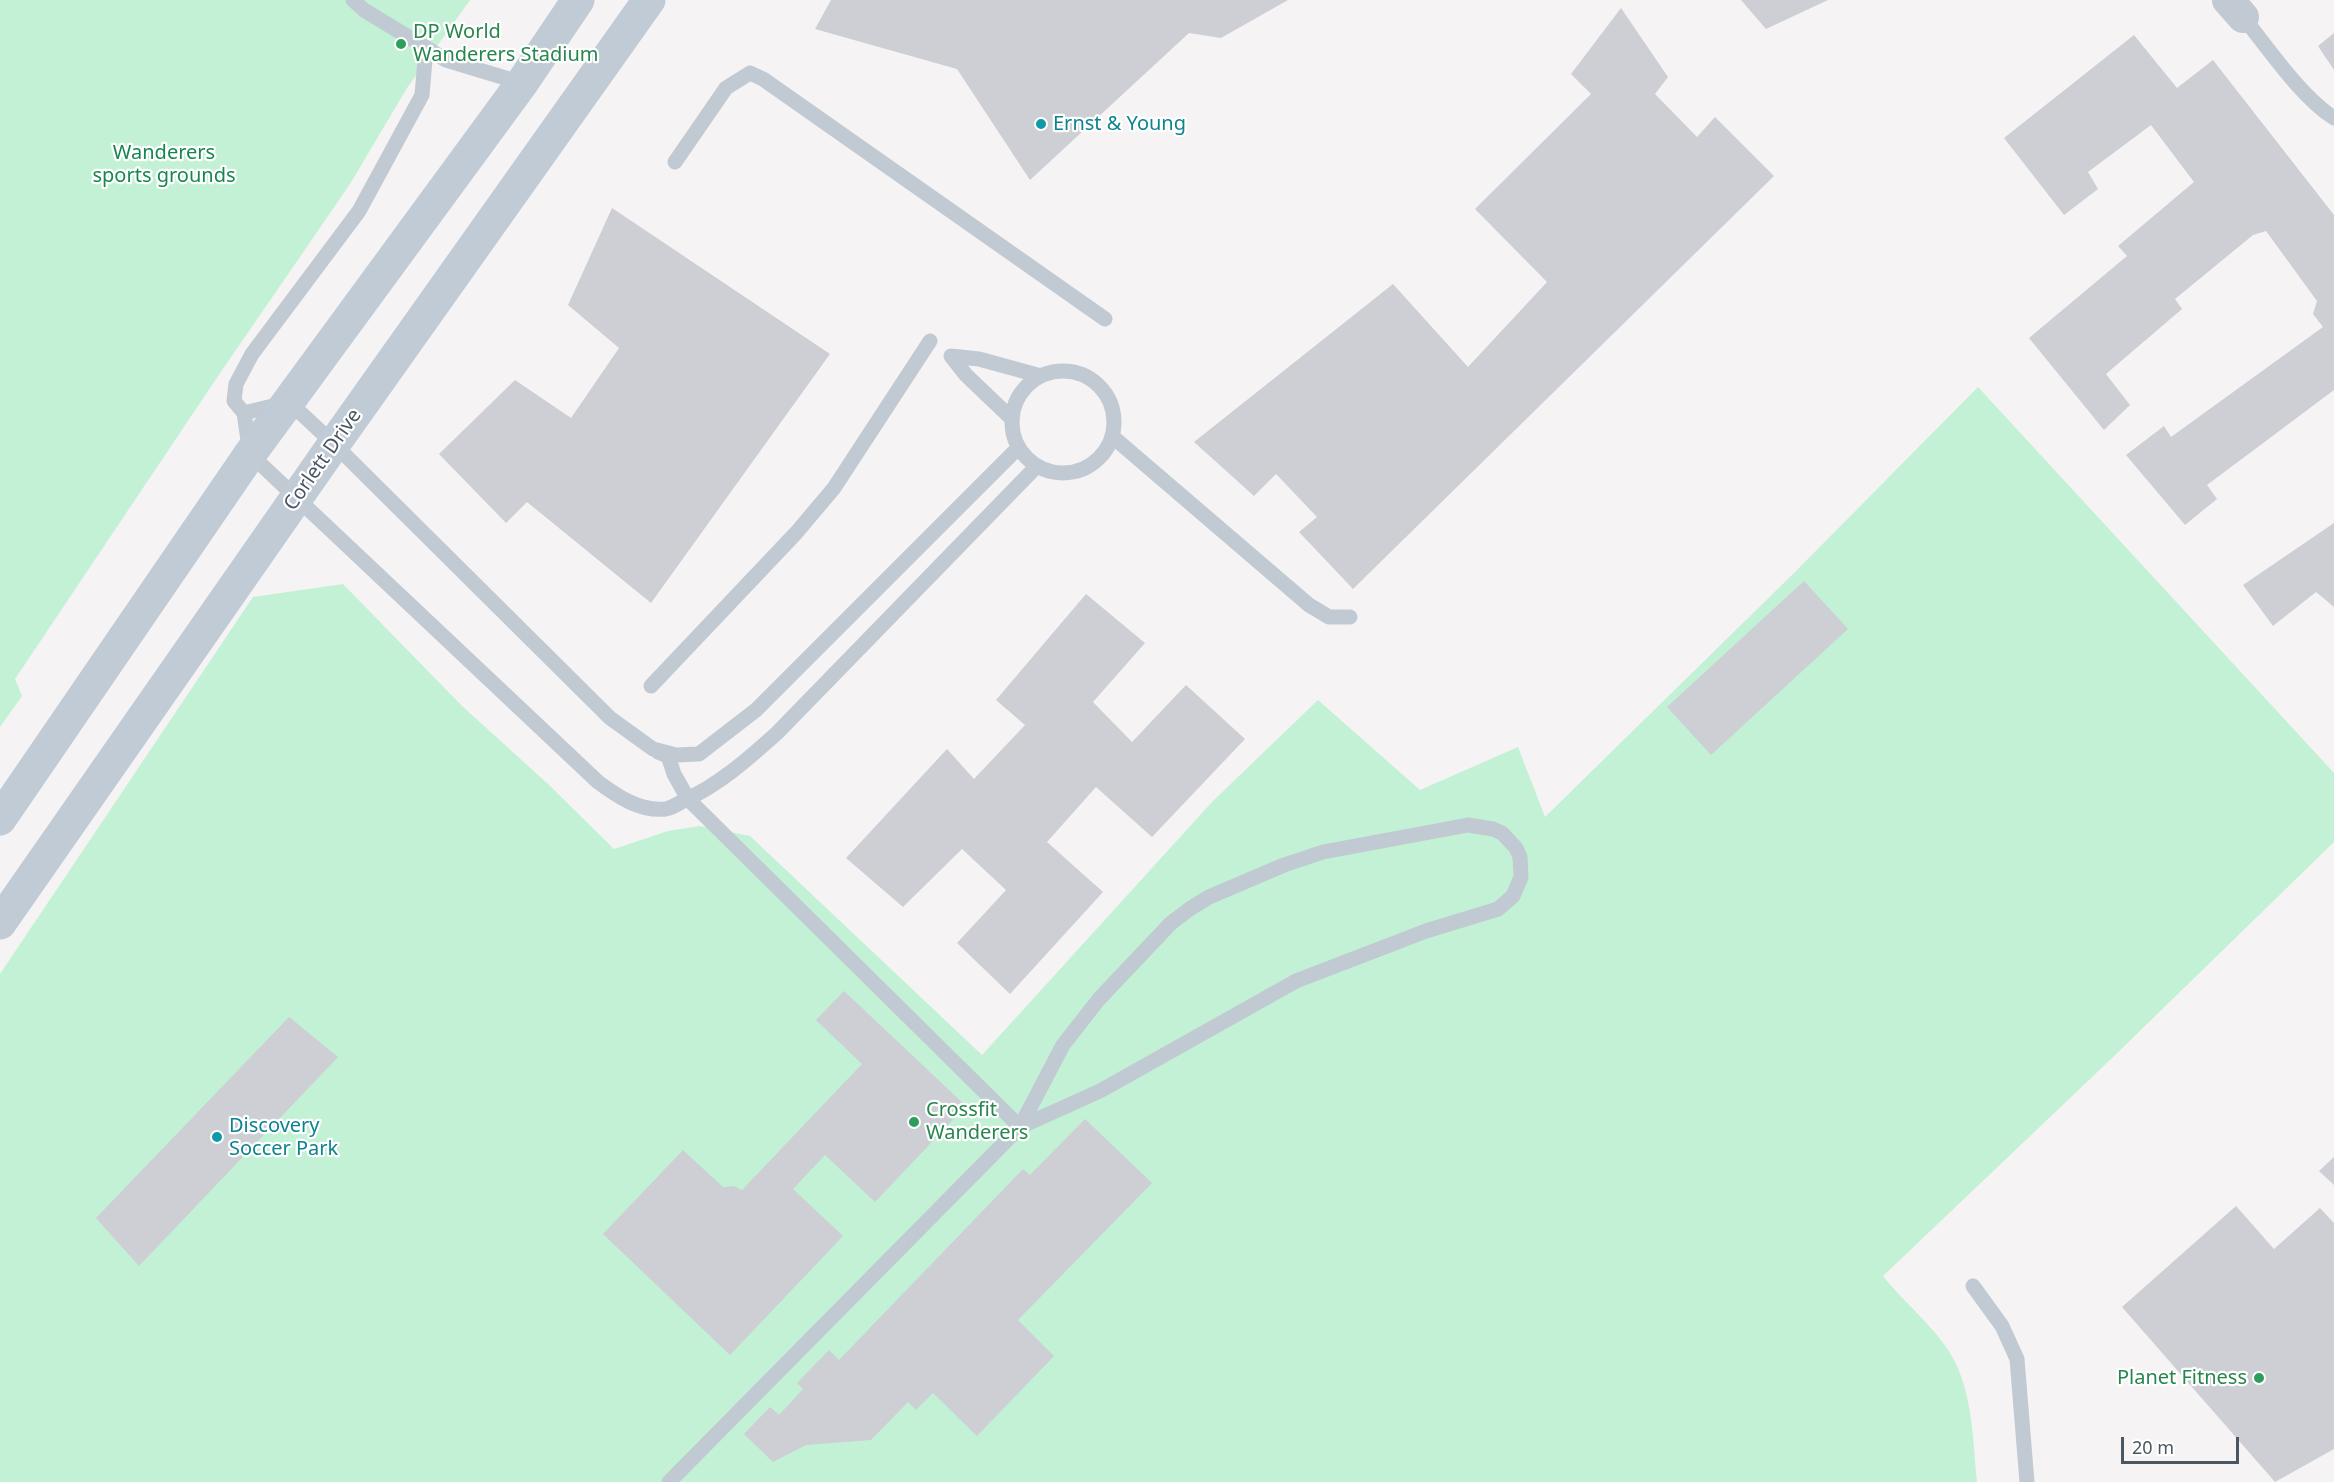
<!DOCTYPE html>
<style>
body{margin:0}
#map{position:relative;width:2334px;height:1482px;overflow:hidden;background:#f5f3f3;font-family:"Noto Sans",sans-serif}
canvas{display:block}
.scale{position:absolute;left:2121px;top:1437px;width:118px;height:27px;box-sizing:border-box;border:3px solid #4a5661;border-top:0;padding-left:8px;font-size:18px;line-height:21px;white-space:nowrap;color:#4a5661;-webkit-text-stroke:4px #fff;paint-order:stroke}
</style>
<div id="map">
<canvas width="2334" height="1482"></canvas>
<div class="scale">20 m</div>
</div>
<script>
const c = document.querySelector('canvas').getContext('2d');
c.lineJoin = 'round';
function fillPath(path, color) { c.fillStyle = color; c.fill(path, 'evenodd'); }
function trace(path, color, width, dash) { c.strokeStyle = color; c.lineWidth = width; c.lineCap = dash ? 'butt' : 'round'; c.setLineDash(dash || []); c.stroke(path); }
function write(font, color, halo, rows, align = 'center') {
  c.font = font + ' "Noto Sans",sans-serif'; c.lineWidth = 4.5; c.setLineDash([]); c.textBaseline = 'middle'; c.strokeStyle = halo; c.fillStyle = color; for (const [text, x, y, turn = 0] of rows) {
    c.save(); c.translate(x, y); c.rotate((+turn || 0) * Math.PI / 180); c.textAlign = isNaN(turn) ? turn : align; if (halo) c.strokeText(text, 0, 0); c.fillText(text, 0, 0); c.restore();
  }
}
const green = new Path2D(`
 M0 0H470L407 88 350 184 216 379 15 679 22 696 0 727Z
 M1978 387 2334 773V842L2111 1059 1883 1276C1905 1304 1937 1328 1954 1360 1973 1397 1973 1442 1977 1482H0V974L253 597 343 584 462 706 548 784 614 849 668 831 700 826 750 836 982 1055 1212 802 1318 700 1420 790 1518 747 1545 817 1794 573Z`);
const building = new Path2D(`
 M831 0H1288L1221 38 1189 33 1030 180 957 69 815 29Z
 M1741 0H1828L1766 29Z
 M1621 8 1668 77 1655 94 1697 137 1715 117 1774 176 1353 589 1299 532 1317 517 1276 474 1254 496 1194 442 1393 284 1468 367 1547 282 1475 209 1591 94 1571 74Z
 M2334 33V70L2318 46Z
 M2134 35 2177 88 2213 60 2334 215V390L2207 485 2217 499 2185 525 2126 455 2164 426 2171 437 2323 327 2313 314 2317 301 2266 231 2253 235 2175 299 2182 309 2106 374 2130 405 2104 430 2029 338 2127 256 2118 246 2194 182 2151 125 2088 172 2098 189 2064 215 2004 138Z
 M612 208 830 354 651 603 527 502 506 523 439 454 515 380 571 418 619 348 568 305Z
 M2334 523V607L2316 592 2273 626 2243 585Z
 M1804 581 1848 629 1711 755 1667 707Z
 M1086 594 1145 643 1093 702 1132 742 1186 685 1245 739 1152 837 1096 787 1047 842 1103 892 1010 994 957 943 1006 890 962 849 903 907 846 858 947 749 974 779 1025 725 996 700Z
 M844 991 966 1106 875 1202 825 1155 793 1189 843 1236 730 1355 603 1234 683 1150 723 1187 734 1186 742 1190 862 1064 816 1020Z
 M289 1017 338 1057 139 1266 96 1218Z
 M1085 1119 1152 1183 1018 1320 1054 1356 977 1436 933 1393 916 1410 908 1402 871 1440 806 1445 773 1462 744 1434 770 1407 779 1415 803 1389 797 1383 829 1350 839 1360 1023 1169 1030 1175Z
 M2334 1157V1185L2319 1171Z
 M2236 1206 2274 1249 2320 1208 2334 1223V1449L2275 1482 2122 1307Z`);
const lane = new Path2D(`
 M353 0 364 10 446 60 522 83
 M2243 17C2268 48 2301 97 2334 118
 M426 48 422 95 359 211 252 354 236 384 234 401 244 413 250 454 598 782C617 796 640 812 666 809 671 808 678 804 683 801 719 785 748 759 777 733L1036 467
 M675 162 726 88 750 73 763 79 1105 319
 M951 356 979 359 1041 376
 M951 356 966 375 1011 418
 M1012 422a51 51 0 1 1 102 0a51 51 0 1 1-102 0Z
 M244 413 289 402 334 444 610 718 653 749 676 755 699 754 756 710 1018 448
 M1113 437 1309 605 1329 617H1350
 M651 686 796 533 834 488 930 341
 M658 752 668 756 674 774 688 799 1020 1127
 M1973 1286 2002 1326 2017 1359 2027 1482
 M669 1482 1020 1127 1063 1045 1099 999 1171 923 1191 908 1209 897 1284 865 1323 852 1468 825 1493 829 1502 833 1516 848 1520 857 1521 877 1513 896 1498 909 1426 931 1296 981 1100 1091 1020 1127`);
const street = new Path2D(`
 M2228 0 2243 17`);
const secondary = new Path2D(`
 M0 819 250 454 522 83 578 0
 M0 923 334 444 649 0`);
const markers = [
 [401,44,6,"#2e9e5b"],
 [1041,124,6,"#0f9aa8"],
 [914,1122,6,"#2e9e5b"],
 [217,1137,6,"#0f9aa8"],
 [2259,1378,6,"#2e9e5b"]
];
const leisureNames = [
 ["DP World",413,32],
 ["Wanderers Stadium",413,55],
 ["Crossfit",926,1110],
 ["Wanderers",926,1133],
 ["Planet Fitness",2247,1378,"right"]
];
const cultureNames = [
 ["Ernst & Young",1053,124],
 ["Discovery",229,1126],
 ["Soccer Park",229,1149]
];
const parkNames = [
 ["Wanderers",164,153],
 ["sports grounds",164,176]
];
const streetNames = [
 ["Corlett Drive",323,460,-55]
];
fillPath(green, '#c3f1d5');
fillPath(building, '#cdcfd5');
trace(lane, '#c1cad2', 15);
trace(street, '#c1cad2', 32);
trace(secondary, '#c1cbd6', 33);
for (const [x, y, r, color] of markers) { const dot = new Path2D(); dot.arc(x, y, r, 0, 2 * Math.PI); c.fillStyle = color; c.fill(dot); trace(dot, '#fff', 2); }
write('20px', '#27864d', '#fff', leisureNames, 'left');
write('20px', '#0d838f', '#fff', cultureNames, 'left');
write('20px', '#17864f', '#fff', parkNames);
write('20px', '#4a5661', '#fff', streetNames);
</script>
